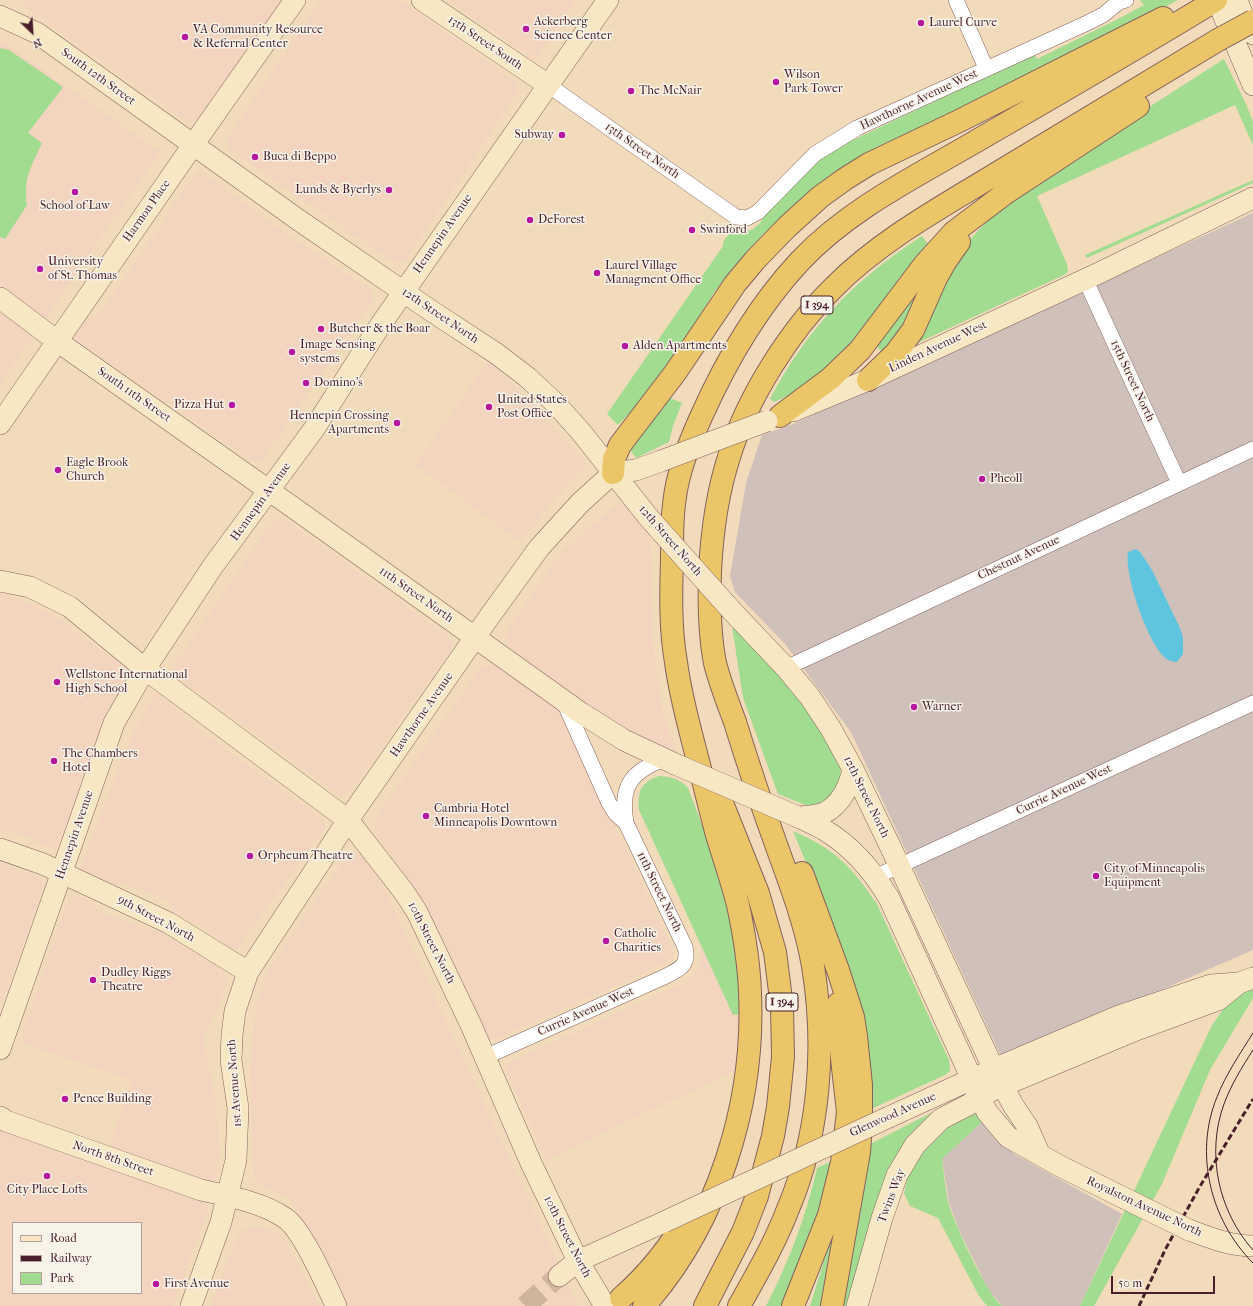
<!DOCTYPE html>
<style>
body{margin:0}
#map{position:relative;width:1253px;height:1306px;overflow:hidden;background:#f2dbbb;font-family:"IM FELL French Canon",serif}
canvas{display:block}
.legend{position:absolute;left:12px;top:1222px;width:130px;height:72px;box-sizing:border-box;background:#f7f3e8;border:1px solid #b29e9c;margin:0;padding:5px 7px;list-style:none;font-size:12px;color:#4a1f2b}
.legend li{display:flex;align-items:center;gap:8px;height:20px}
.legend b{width:20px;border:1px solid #b29e9c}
.north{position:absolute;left:12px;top:12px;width:40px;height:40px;-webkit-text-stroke:3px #f7f3e8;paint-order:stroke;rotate:155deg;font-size:11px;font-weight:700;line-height:16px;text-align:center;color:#4a1f2b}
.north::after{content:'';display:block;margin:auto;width:14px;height:18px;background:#4a1f2b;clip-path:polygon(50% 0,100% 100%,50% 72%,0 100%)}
.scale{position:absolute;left:1111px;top:1276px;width:104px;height:18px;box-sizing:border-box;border:2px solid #4a1f2b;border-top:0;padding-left:5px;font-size:12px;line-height:14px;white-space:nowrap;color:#4a1f2b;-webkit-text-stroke:3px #f7f3e8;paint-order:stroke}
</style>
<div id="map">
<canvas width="1253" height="1306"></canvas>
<ul class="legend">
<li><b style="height:5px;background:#f7e8c3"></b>Road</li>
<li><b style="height:5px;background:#4a1f2b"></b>Railway</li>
<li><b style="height:11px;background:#a1dc90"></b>Park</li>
</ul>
<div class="north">N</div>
<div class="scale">50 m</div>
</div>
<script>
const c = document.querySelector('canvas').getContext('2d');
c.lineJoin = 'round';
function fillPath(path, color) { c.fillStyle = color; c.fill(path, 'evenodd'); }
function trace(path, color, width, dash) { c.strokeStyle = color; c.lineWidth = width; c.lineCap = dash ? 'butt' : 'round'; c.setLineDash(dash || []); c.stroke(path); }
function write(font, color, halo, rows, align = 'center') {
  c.font = font + ' "IM FELL French Canon",serif'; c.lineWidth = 3; c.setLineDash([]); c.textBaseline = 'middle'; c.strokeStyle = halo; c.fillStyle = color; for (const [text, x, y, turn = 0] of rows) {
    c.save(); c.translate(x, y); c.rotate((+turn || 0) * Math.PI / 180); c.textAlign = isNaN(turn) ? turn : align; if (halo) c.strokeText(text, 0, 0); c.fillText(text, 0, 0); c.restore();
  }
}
const built = new Path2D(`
 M22 0H281L199 120 192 122 186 121 25 7Z
 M321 0H401L517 83 519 91 406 260 395 263 229 149 226 140Z
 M448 0H576L535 60Z
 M0 40 160 152 0 385Z
 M198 171 202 172 292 238 370 289 374 299 262 460 256 463 76 340 74 337 75 334 86 319 97 317 166 218 171 207Z
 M489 360 583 458 585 465 581 472 550 504 521 542 415 465Z
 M627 502 633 506 650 539 653 642 662 709 675 751 647 742 606 720 507 645 505 639 507 631 563 550 619 503Z
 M279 518 284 519 446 635 452 642V648L348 794 344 796 338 794 195 689 191 688 175 675 174 670V665L273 521Z
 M0 593 51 613 129 671 131 675V679L96 739 58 846 53 848 37 843 27 835 0 832Z
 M491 664 495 665 536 694 557 709 564 717 672 947 674 957 667 963 496 1039 489 1038 484 1031 412 884 376 833 374 824 376 817 480 668Z
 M158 694 193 725 322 819 325 823V828L239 946 236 949H233L206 929 171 909V901L122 883 113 887 80 870 81 865 135 729 154 695Z
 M354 853 363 856 385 890 578 1306H346L319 1244 288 1197 268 1189 257 1181 254 1174 250 1070 256 1005 269 969 346 856Z
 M0 864 40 877 43 883 44 887 0 1006Z
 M73 897H84L105 914 164 934 221 969 225 974 227 981 220 1004 205 1031 204 1044 217 1106 219 1163 217 1177 211 1184 107 1154 132 1080 19 1042 68 900Z
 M698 937 733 1015 740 1014V1068L546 1160 507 1073 506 1067 508 1063 687 981 695 973 702 960Z
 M0 1127 201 1201 206 1205 208 1210 173 1306H0ZM13 1223H141V1293H13Z
 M258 1227 278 1233 284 1238 319 1306H211L236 1238 242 1231 249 1228Z`);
const industrial = new Path2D(`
 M1253 213V950L1006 1057 1001 1055 999 1052 851 732 785 644 735 592 730 576 746 483 762 435 791 425Z
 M984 1120 1014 1154 1122 1214 1080 1306H1002L988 1289 959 1230 949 1203 942 1159Z`);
const green = new Path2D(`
 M1141 0H1178L963 113 885 143 860 156 813 189 762 235 736 264 713 294 673 359 635 407 618 425 607 414 723 246 724 240 731 232 739 234 742 231 752 230 759 224 768 211 817 161 834 150 851 141 1034 54 1037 59 1116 20 1144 5 1140 1Z
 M0 48 9 50 63 87 28 133 42 143C31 167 23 179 27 205L5 239 0 237Z
 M1224 59 1246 104 1253 122V145L1235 105 1037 196 1067 264 1068 271 1066 274 913 345 962 248 1005 202 1021 189Z
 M1253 180V183L1087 258 1085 255Z
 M922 236 931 248 846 354 790 395 774 402 770 399C808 327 853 281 922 236Z
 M914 291 922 296 884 354 877 347Z
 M670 398 682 403 673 426 669 442 636 458 628 447Z
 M732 626 792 689 805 706 840 765C843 784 836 789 825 804L808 806 778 794 743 698Z
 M659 776C669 776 682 780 688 788 705 833 724 879 732 927 738 956 739 985 740 1014L733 1015 639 810C637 792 641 782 659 776Z
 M793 831C835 849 852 867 877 904L949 1060 950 1071 945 1075 869 1110 831 923Z
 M1253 965V998L1210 1070 1162 1184 1094 1306H1080L1211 1027Z
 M933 1112 921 1124 909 1140 851 1306H840L866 1146Z
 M976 1114 984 1120 942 1159C944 1173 945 1188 948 1202 954 1223 986 1293 1002 1306H987L979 1296 938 1218 910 1206 904 1193 909 1173 925 1148 946 1125Z
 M836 1159 787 1306H766C789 1261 806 1217 817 1168Z
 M830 1242 834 1245 823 1306H810Z`);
const water = new Path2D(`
 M1136 549 1140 552 1152 570 1179 626 1183 637V654L1177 662C1172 662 1167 660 1163 656 1147 639 1124 576 1128 552Z`);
const secondaryTunnel = new Path2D(`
 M525 1306 559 1276`);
const street = new Path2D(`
 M956 0 986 68
 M548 85 736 217 747 218 758 212 815 154 857 128 1085 24 1103 15 1119 2 1126 0
 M1085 279 1179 483
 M786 668 1253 449
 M563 700 609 803 616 814 626 823
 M875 877 1253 703
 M485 1057 664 977C678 970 690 966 685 947L626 823C620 787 630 772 664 759`);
const secondary = new Path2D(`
 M422 0 548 85
 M1217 0 1253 85
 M1237 0 1243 16 1253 34
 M0 16 37 33 300 221 433 312 497 354 527 377 555 403 581 432 649 518
 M0 298 57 341 291 506 581 713 624 740 675 764
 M793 411 868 380 1099 273 1253 198
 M0 424 193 145 295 0
 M613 473 636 470 661 461
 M0 581 30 587 70 607 145 669 348 820 404 892 417 912 471 1025 531 1163 578 1261 605 1306
 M732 611 786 668 810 697 831 729 853 769 891 848 989 1059 1013 1105 1027 1126 1040 1155
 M798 817C807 821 815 825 823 829 850 845 873 871 889 898L987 1112 1008 1137 1058 1165 1124 1198
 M798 817C807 816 816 816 824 813 841 805 850 785 853 769
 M0 849 43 864 169 923 248 972
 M0 1049 114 723 145 669 213 566 314 429 379 327 608 0
 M0 1117 6 1121 201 1190C228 1196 262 1202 285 1218 302 1229 327 1286 336 1306
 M889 1117 994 1069 1119 1016 1211 985 1239 983 1253 978
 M1189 1230C1211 1238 1230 1246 1253 1246
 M559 1276 578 1261 664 1222
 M191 1306 221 1222 236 1160 238 1108 231 1060 232 1035 235 1011 248 972 348 820 487 620 539 548 580 503 613 473
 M857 1306 882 1218 897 1175 915 1145 941 1119 970 1104 980 1096 1002 1086 1131 1032 1218 1000 1239 983`);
const highway = new Path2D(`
 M868 380 896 353 913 330 936 278 945 262 959 242
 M780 416 831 378 860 350 925 264 954 232 1007 192 1138 106
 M613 473 614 459 620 445 675 373 735 284 755 260 787 227 820 197 845 179 869 164 959 121 1163 18
 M802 873 838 970 853 1017 856 1036 861 1085V1125L859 1152 832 1306
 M621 1298C649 1274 672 1244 691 1212
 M644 1306C718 1223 755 1103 750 993 749 963 744 933 738 905 732 881 724 858 717 835 710 809 704 783 697 757 689 726 680 694 676 662 670 628 671 593 672 558 672 533 672 509 677 485 682 461 691 439 701 417 726 361 758 306 800 261 848 210 913 178 973 143 1054 96 1136 49 1216 0
 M705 1306 743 1232 757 1196 773 1136 778 1107 783 1057 782 1007 775 952 758 893 718 793
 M739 1306C757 1274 775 1243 788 1209 820 1134 826 1046 813 966 806 925 791 886 777 847 762 806 748 764 735 722 728 703 720 683 715 663 709 633 709 602 710 571 712 532 717 494 729 457 747 398 790 330 834 287 882 239 942 207 999 172 1072 128 1145 84 1218 40
 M793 1306 829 1215 842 1162 848 1112 842 1059 838 1004`);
const tram = new Path2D(`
 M1253 1033C1240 1054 1226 1074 1217 1097 1194 1153 1210 1220 1253 1263
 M1253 1050C1242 1067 1231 1085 1224 1104 1206 1153 1218 1211 1253 1250`);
const rail = new Path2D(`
 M1139 1306 1165 1250 1199 1188 1253 1099`);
const secondaryBridge = new Path2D(`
 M661 461 767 421
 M649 518 732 611
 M675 764 798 817
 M1124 1198 1189 1230
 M664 1222 889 1117`);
const highwayBridge = new Path2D(`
 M1218 40 1253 21`);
const markers = [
 [921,23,4,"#b5179e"],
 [526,29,4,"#b5179e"],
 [185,37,4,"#b5179e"],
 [776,82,4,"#b5179e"],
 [631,91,4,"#b5179e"],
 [562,135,4,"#b5179e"],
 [255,157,4,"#b5179e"],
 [389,190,4,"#b5179e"],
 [75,192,4,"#b5179e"],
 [530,220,4,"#b5179e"],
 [692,230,4,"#b5179e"],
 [40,269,4,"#b5179e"],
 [597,273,4,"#b5179e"],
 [321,329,4,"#b5179e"],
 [625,346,4,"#b5179e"],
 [292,352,4,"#b5179e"],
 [306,383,4,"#b5179e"],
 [232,405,4,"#b5179e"],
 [489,407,4,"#b5179e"],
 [397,423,4,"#b5179e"],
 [58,470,4,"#b5179e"],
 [982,479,4,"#b5179e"],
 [57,682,4,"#b5179e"],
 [914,707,4,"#b5179e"],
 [54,761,4,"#b5179e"],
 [426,816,4,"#b5179e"],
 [250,856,4,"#b5179e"],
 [1096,876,4,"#b5179e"],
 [606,941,4,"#b5179e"],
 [93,980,4,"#b5179e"],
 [65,1099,4,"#b5179e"],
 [47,1176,4,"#b5179e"],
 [156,1284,4,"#b5179e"]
];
const shields = [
 [817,305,32],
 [782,1002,32]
];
const shieldNames = [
 ["I 394",817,305],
 ["I 394",782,1002]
];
const poiNames = [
 ["Ackerberg",534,22],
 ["Science Center",534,36],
 ["Laurel Curve",929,23],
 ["VA Community Resource",193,30],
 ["& Referral Center",193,44],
 ["Wilson",784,75],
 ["Park Tower",784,89],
 ["The McNair",639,91],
 ["Subway",554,135,"right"],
 ["Buca di Beppo",263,157],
 ["Lunds & Byerlys",381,190,"right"],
 ["School of Law",75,206,"center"],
 ["DeForest",538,220],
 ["Swinford",700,230],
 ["University",48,262],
 ["of St. Thomas",48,276],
 ["Laurel Village",605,266],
 ["Managment Office",605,280],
 ["Butcher & the Boar",329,329],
 ["Image Sensing",300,345],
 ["systems",300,359],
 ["Alden Apartments",633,346],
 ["Domino's",314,383],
 ["United States",497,400],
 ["Post Office",497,414],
 ["Pizza Hut",224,405,"right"],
 ["Hennepin Crossing",389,416,"right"],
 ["Apartments",389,430,"right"],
 ["Eagle Brook",66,463],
 ["Church",66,477],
 ["Pheoll",990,479],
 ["Wellstone International",65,675],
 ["High School",65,689],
 ["Warner",922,707],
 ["The Chambers",62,754],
 ["Hotel",62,768],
 ["Cambria Hotel",434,809],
 ["Minneapolis Downtown",434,823],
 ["Orpheum Theatre",258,856],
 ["City of Minneapolis",1104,869],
 ["Equipment",1104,883],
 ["Catholic",614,934],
 ["Charities",614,948],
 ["Dudley Riggs",101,973],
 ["Theatre",101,987],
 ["Pence Building",73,1099],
 ["City Place Lofts",47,1190,"center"],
 ["First Avenue",164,1284]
];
const streetNames = [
 ["13th Street South",485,43,34],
 ["South 12th Street",98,77,36],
 ["Hawthorne Avenue West",919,100,-25],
 ["13th Street North",642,151,35],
 ["Harmon Place",147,211,-55],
 ["Hennepin Avenue",443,234,-55],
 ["12th Street North",440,316,34],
 ["Linden Avenue West",938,347,-25],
 ["15th Street North",1132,381,65],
 ["South 11th Street",134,395,35],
 ["Hennepin Avenue",261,502,-54],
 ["12th Street North",670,541,49],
 ["Chestnut Avenue",1019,558,-25],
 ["11th Street North",416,595,35],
 ["Hawthorne Avenue",422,715,-55],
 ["Currie Avenue West",1064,790,-25],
 ["12th Street North",866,797,64],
 ["Hennepin Avenue",75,835,-71],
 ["11th Street North",659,892,64],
 ["9th Street North",156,919,28],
 ["10th Street North",431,943,63],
 ["Currie Avenue West",586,1012,-24],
 ["1st Avenue North",235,1083,-94],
 ["Glenwood Avenue",893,1115,-24],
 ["North 8th Street",113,1159,19],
 ["Twins Way",892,1196,-69],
 ["Royalston Avenue North",1144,1207,25],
 ["10th Street North",567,1237,63]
];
fillPath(built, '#f3d4be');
fillPath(industrial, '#cfc0ba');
fillPath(green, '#a1dc90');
fillPath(water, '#5fc4dd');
trace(secondaryTunnel, '#d0b59e', 21, [21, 10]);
trace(street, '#85615d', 16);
trace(secondary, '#85615d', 22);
trace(highway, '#85615d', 24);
trace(street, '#fff', 15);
trace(secondary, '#f7e8c3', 21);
trace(highway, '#ebc669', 22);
trace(tram, '#4a1f2b', 1);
trace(rail, '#4a1f2b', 3, [6, 3]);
trace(secondaryBridge, '#85615d', 22, []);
trace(highwayBridge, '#85615d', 24, []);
trace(secondaryBridge, '#f7e8c3', 21);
trace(highwayBridge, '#ebc669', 22);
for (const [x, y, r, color] of markers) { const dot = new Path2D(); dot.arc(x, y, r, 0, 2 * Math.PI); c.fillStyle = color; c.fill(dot); trace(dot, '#f7f3e8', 1.5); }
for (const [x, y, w] of shields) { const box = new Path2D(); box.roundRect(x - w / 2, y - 9, w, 18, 3); c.fillStyle = '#f7f3e8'; c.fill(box); trace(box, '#4a1f2b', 1); }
write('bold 11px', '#4a1f2b', null, shieldNames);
write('12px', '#4a1f2b', '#f7f3e8', poiNames, 'left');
write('12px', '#4a1f2b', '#f7f3e8', streetNames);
</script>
